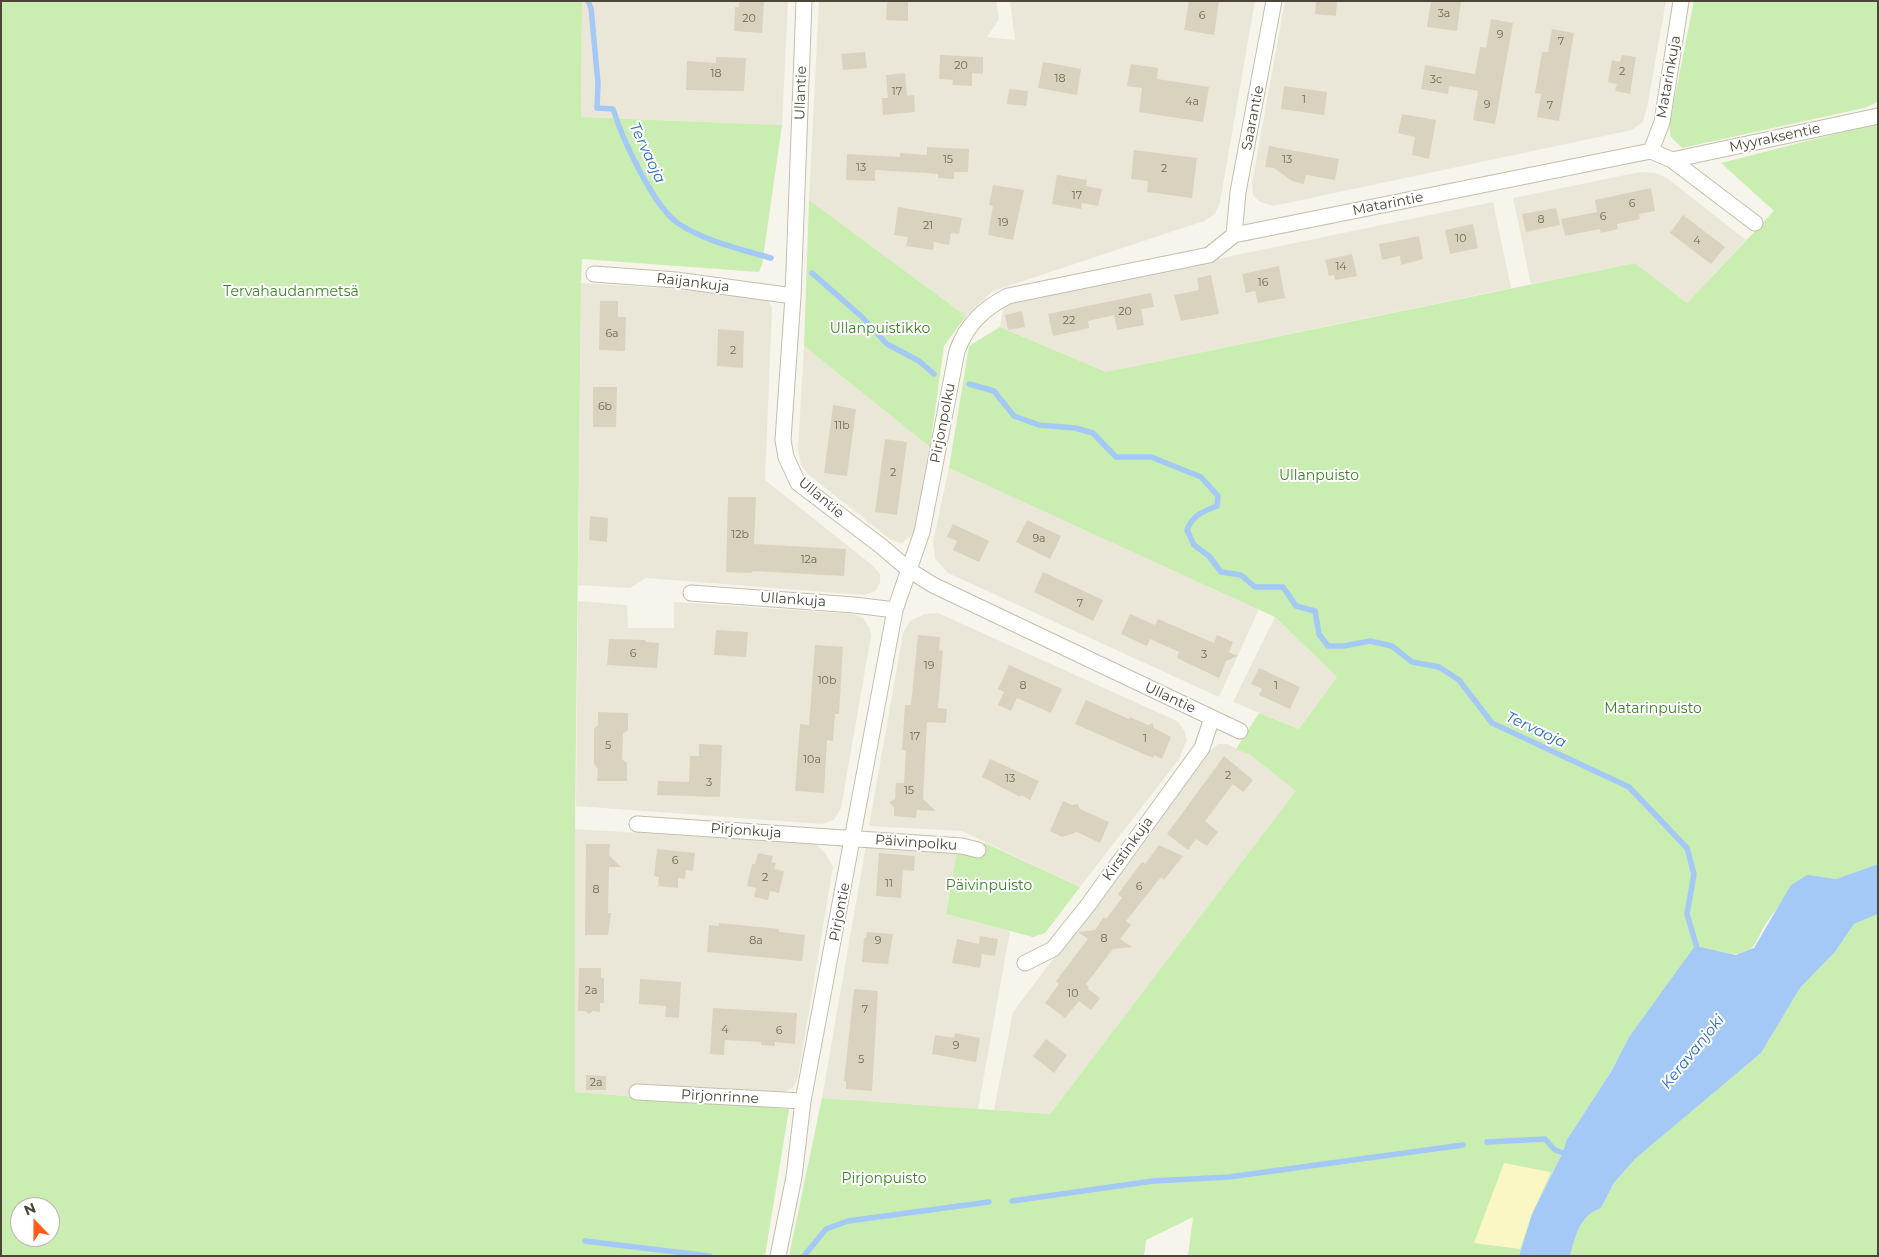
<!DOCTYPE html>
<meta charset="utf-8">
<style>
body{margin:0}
#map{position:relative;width:1879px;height:1257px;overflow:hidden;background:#f6f4eb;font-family:Montserrat,sans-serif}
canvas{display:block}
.frame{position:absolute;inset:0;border:2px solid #4b4638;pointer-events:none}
.north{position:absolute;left:10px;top:1197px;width:50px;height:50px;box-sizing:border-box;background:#fff;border:1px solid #b7b5af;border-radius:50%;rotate:338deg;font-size:14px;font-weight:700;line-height:20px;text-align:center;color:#4b4638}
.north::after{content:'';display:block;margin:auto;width:18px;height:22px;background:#ff5b19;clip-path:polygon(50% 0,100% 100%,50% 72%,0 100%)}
</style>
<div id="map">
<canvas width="1879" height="1257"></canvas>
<div class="frame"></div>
<div class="north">N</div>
</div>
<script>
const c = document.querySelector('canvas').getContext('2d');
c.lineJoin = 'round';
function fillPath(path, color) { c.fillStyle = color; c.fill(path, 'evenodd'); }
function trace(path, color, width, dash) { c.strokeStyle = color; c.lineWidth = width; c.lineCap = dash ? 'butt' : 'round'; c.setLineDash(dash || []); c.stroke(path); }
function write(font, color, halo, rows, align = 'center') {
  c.font = font + ' Montserrat,sans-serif'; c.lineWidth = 4; c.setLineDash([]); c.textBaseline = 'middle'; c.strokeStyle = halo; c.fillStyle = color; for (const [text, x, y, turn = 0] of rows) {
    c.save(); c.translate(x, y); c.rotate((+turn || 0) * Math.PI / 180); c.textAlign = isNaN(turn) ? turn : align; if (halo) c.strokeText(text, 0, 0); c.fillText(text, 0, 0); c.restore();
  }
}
const residential = new Path2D(`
 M582 1H788L782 125 581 117Z
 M819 1H996L999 19 987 37 1015 40 1010 1H1255L1220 202 1215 214 1204 221 993 291 966 316 809 200Z
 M1285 1H1666L1648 102 1643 122 1632 130 1273 206 1260 202 1253 195 1252 183Z
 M1640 172 1655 173 1667 178 1746 240 1687 303 1635 263 1531 284 1513 198Z
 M1493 202 1511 288 1106 372 1000 327 1004 303Z
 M581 283 758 294 768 300 772 308 765 480 872 565 880 574V582L876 591 864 595 646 578 630 588 578 585Z
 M804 346 930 447 915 533 902 543 891 540 808 474 801 465 798 449Z
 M949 468 1259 609 1219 697 948 573 935 558 933 542Z
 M578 601 627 605 628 628H674V602L853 614 863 618 869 627 871 636 841 808 834 820 822 824 576 806Z
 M938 613 1177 721 1184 730 1187 740 1179 759 1080 887 962 831 869 826 903 633 910 621 925 614Z
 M1275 617 1337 677 1299 729 1233 702Z
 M1218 744H1227L1252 756 1297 791 1050 1114 994 1110 1013 1012 1210 751Z
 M575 829 816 844 825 853 833 867 798 1077 793 1088 776 1095 639 1097 575 1092Z
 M866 845 957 851 946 914 1010 931 978 1109 822 1098Z`);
const green = new Path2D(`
 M1 1H582L581 117 782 125 762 265 759 272 582 259 581 283 575 829V1092L789 1109 765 1256H1ZM20 1207H50V1237H20Z
 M1694 1H1878V102L1864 108 1682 148 1671 137 1669 126Z
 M1878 123V864L1836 879 1807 876C1795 889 1782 902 1771 916 1752 941 1759 962 1718 951L1661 994 1629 1037 1611 1072 1566 1141 1563 1152 1532 1214 1519 1256H1188L1193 1217 1146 1240 1144 1256H789L822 1098 1050 1114 1296 791 1252 756 1236 749 1259 713 1299 729 1337 677 1275 617 949 468 969 346 1000 327 1106 372 1635 263 1687 303 1774 211 1721 163Z
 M809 200 966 316 944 346 930 447 804 346Z
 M985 843 1080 887 1045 933 1033 937 946 914 957 851Z
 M1878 914V1256H1570C1576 1235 1579 1216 1601 1208L1614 1183 1635 1159 1761 1053 1800 988 1835 952 1854 924Z`);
const sand = new Path2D(`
 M1504 1163 1551 1172 1532 1214 1520 1249 1474 1243Z`);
const water = new Path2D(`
 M1878 864V914L1854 924 1835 952 1800 988 1761 1053 1635 1159 1614 1183 1601 1208C1579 1216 1576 1235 1570 1256H1519L1532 1214 1563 1152 1566 1141 1611 1072 1629 1037 1695 946 1736 955 1754 948 1791 885 1807 875 1836 879Z`);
const stream = new Path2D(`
 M588 1 591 8 598 83 597 108 613 109C622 138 654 208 679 224 707 242 740 249 771 258
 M812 273 862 317 887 344 919 361 934 374
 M969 384 994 391 1014 416 1039 425 1075 428 1093 433 1116 457H1151L1201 477 1218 496 1217 506C1202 512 1193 515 1187 530L1194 545 1209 556 1221 572 1241 575 1255 587H1283L1296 606 1315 611 1319 634 1328 646H1344L1370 641 1392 646 1412 662 1439 667 1459 680 1492 723 1629 787 1687 848 1694 874 1687 914 1698 951
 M1487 1142 1545 1139 1555 1150 1569 1155
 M1012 1201 1153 1181 1229 1177 1463 1145
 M585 1241 710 1256
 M804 1256 826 1229 848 1221 989 1202`);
const building = new Path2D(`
 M739 1H764L762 33 734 31 735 7H739Z
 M887 1H908V21L886 20Z
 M1189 1H1219L1214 35 1184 30Z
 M1316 1H1337L1336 16 1315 14Z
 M1431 1H1461L1457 31 1427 27Z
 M1491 19 1513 23 1495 124 1473 120 1478 91 1449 86 1448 94 1421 89 1425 65 1475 74 1480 47 1486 48Z
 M1552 29 1574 33 1559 121 1537 117 1541 94 1535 93 1542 52H1548Z
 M865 52 867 68 843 70 841 54Z
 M940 55 983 57V74L972 73V86L952 85 953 80 939 79Z
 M1622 55 1636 57 1630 94 1615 91 1617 84 1608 82 1612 60 1620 62Z
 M716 57 746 58 744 91 686 90 687 61 716 63Z
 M1043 62 1081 69 1077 95 1038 88Z
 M1131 64 1158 68 1157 79 1209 87 1203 122 1139 112 1142 88 1127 86Z
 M905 73 907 96 914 95 915 112 883 115 882 98H888L886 75Z
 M1284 86 1327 92 1324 115 1281 109Z
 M1009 89 1028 91 1026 106 1007 104Z
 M1402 114 1436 120 1429 159 1412 155 1415 137 1398 133Z
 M1269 146 1339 159 1335 180 1306 175 1304 184 1292 181 1274 168 1265 167Z
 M927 147 969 149 968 172H954V179L938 178V174L926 173 875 170V181L846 180 847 154 900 157V153L927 155Z
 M1134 150 1197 158 1192 198 1147 192 1148 181 1131 179Z
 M1057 175 1087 180 1086 186 1102 189 1098 206 1082 203 1081 209 1052 204Z
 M993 185 1024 190 1013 240 988 235 993 206 989 205Z
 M1651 188 1655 211 1639 214 1640 219 1617 224 1618 229 1601 233 1600 229 1565 236 1561 219 1597 212 1595 200Z
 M898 207 962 218 959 234 951 233 949 245 934 242 933 250 906 246 908 237 894 235Z
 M1556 208 1560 225 1526 232 1522 214Z
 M1683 215 1725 247 1711 264 1670 233Z
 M1473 224 1478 248 1450 254 1445 230Z
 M1419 236 1423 259 1401 265 1400 256 1382 260 1379 244Z
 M1352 254 1357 276 1335 280 1334 275 1329 276 1325 260Z
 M1279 266 1285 298 1258 303 1255 291 1246 293 1242 274Z
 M1211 275 1219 314 1181 321 1174 295 1199 290 1197 278Z
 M1151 293 1154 307 1141 309 1144 325 1117 330 1114 315 1088 321 1089 328 1053 336 1048 314Z
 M600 301H618V317H626L625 351 599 350Z
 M1022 311 1025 327 1008 330 1005 315Z
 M718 329 744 331 743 368 717 366Z
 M593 387H617L616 427H593Z
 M833 405 856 409 847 476 824 473Z
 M885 439 907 442 897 515 875 512Z
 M728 497H756L754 544 846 549 844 576 752 571V573L726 572Z
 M590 516 608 518 607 542 589 540Z
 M1027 520 1061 536 1050 559 1016 542Z
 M953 524 989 541 979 562 953 550 957 541 947 537Z
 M1043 572 1103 600 1093 621 1034 592Z
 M1130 614 1155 625 1158 619 1214 643 1217 635 1233 642 1229 652 1238 656 1226 661 1219 678 1177 658 1179 652 1150 639 1147 646 1121 634Z
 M716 630 748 632 746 657 714 655Z
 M918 635 940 637 939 650 943 651 938 708 947 709 946 723 927 722 923 799 936 811 917 810 916 818 894 816V807L889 802 895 799 896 783H904L906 751 902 750 905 705H911Z
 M609 639 645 640 647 642 659 643 657 668 607 665Z
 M815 645 843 647 839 714H835L833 741 827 740 824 793 795 791 800 724 809 725Z
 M1009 665 1062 689 1051 713 1017 698 1011 711 998 705 1004 692 998 689Z
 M1259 668 1300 687 1290 709 1259 695 1262 689 1251 684Z
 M1086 700 1129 719 1130 717 1148 725 1153 723 1154 728 1171 737 1162 759 1154 755 1153 758 1075 724Z
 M598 712 628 713V730L623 734 622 759 627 763V781H597L598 769 594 764V729L598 725Z
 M699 744 722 745 720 797 657 795 658 781 689 782 690 756H699Z
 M1224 756 1253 780 1243 792 1233 784 1205 821 1218 832 1207 846 1196 839 1188 850 1167 834Z
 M990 759 1039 781 1030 800 1021 795 1020 797 982 777Z
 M1063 801 1072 805 1078 804 1080 809 1109 822 1100 843 1077 832 1062 837 1050 831Z
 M586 844H610L609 855 621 867H609L608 913H611L608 935H585Z
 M1159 845 1183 856 1164 880 1161 877 1126 921 1131 925 1120 939 1132 947 1113 949 1086 984 1089 987 1088 989 1100 998 1091 1010 1079 1001 1065 1018 1045 1003 1059 984 1056 981 1088 939 1078 932 1095 930 1104 917 1106 919 1122 898 1118 894 1142 862 1145 864Z
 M657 849 695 853 693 871 686 870 685 879 678 878V888L658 886 659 877 654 876Z
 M758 853 773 856 771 862 776 863 774 869 784 871 779 893 770 891 768 900 754 897 756 888 747 886 752 864H755Z
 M879 853 915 856 914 871 903 870 901 898 876 896Z
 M719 923 779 929V932L805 935 802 961 707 952 709 925 719 926Z
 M867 932 893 934 888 964 862 962 864 938H866Z
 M980 936 998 939 995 956 982 954 980 968 952 963 957 939 979 944Z
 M579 968H601V978H604V1003H600V1012L593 1011 589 1014 585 1011H578Z
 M640 979 681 982 679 1018 665 1017 666 1006 639 1004Z
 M854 989 878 991 872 1091 846 1089V1081H844Z
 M713 1008 797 1013 795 1044 775 1042V1046L761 1045V1042L725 1040 724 1055 710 1054Z
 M955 1033 980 1038 976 1062 932 1054 935 1035 954 1038Z
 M1046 1039 1067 1055 1054 1073 1033 1056Z
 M586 1075 606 1076V1090H586Z`);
const street = new Path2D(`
 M804 1 793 296 783 440 786 457 798 483 881 546 909 570 933 585 1240 731
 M1651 151 1662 122 1681 1
 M1672 160 1878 116
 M1234 235 1238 192 1274 1
 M594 274 676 280 793 296
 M691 593 854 605 895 610
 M637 824 962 846 978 850
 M1025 963 1053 949 1088 905 1202 748 1212 718
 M637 1092 803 1101
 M778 1256 794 1177 803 1101 895 610 922 532 957 351C967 324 983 309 1008 296L1209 255 1234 235 1651 151 1672 160 1755 223`);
const numberNames = [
 ["3a",1444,14],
 ["6",1202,16],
 ["20",749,19],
 ["9",1500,35],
 ["7",1561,42],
 ["20",961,66],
 ["2",1622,72],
 ["18",716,74],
 ["18",1060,79],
 ["3c",1436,80],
 ["17",897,92],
 ["1",1304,100],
 ["4a",1192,102],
 ["9",1487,105],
 ["7",1550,106],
 ["15",948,160],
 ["13",1287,160],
 ["13",861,168],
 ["2",1164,169],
 ["17",1077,196],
 ["6",1632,204],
 ["6",1603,217],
 ["8",1541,220],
 ["19",1003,223],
 ["21",928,226],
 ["10",1461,239],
 ["4",1697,241],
 ["14",1341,267],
 ["16",1263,283],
 ["20",1125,312],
 ["22",1069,321],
 ["6a",612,334],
 ["2",733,351],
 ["6b",605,407],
 ["11b",842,426],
 ["2",893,473],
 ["12b",740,535],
 ["9a",1039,539],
 ["12a",809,560],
 ["7",1080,604],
 ["6",633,654],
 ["3",1204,655],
 ["19",929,666],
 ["10b",827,681],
 ["8",1023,686],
 ["1",1276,686],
 ["17",915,737],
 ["1",1145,739],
 ["5",608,746],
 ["10a",812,760],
 ["2",1228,776],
 ["13",1010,779],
 ["3",709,783],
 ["15",909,791],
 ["6",675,861],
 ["2",765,878],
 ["11",889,884],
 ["6",1139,887],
 ["8",596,890],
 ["8",1104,939],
 ["8a",756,941],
 ["9",878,941],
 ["2a",591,991],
 ["10",1073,994],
 ["7",865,1010],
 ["4",725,1030],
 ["6",779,1031],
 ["9",956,1046],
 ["5",861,1060],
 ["2a",596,1083]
];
const streetNames = [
 ["Matarinkuja",1669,77,-80],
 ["Ullantie",801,93,-88],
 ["Saarantie",1253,118,-79],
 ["Myyraksentie",1775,138,-12],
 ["Matarintie",1388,204,-11],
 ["Raijankuja",693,283,7],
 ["Pirjonpolku",943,423,-79],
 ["Ullantie",821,498,40],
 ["Ullankuja",793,600,4],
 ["Ullantie",1170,698,25],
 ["Pirjonkuja",746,831,4],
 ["Päivinpolku",916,843,4],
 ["Kirstinkuja",1128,849,-54],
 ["Pirjontie",840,912,-79],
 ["Pirjonrinne",720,1097,3]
];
const parkNames = [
 ["Tervahaudanmetsä",291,292],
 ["Ullanpuistikko",880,329],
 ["Ullanpuisto",1319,476],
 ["Matarinpuisto",1653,709],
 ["Päivinpuisto",989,886],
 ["Pirjonpuisto",884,1179]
];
const waterNames = [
 ["Tervaoja",647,153,65],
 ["Tervaoja",1536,730,25],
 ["Keravanjoki",1693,1052,-51]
];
fillPath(residential, '#ebe7d8');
fillPath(green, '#caedb1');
fillPath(sand, '#fbf7c5');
fillPath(water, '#a4c9f6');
trace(stream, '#a4c9f6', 5.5);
fillPath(building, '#d9d2bf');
trace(street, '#c3beac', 17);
trace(street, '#fff', 15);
write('11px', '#6e695a', null, numberNames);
write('14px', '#4b4638', '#fff', streetNames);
write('14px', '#3c8325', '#fff', parkNames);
write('italic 15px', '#276bc0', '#fff', waterNames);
</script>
